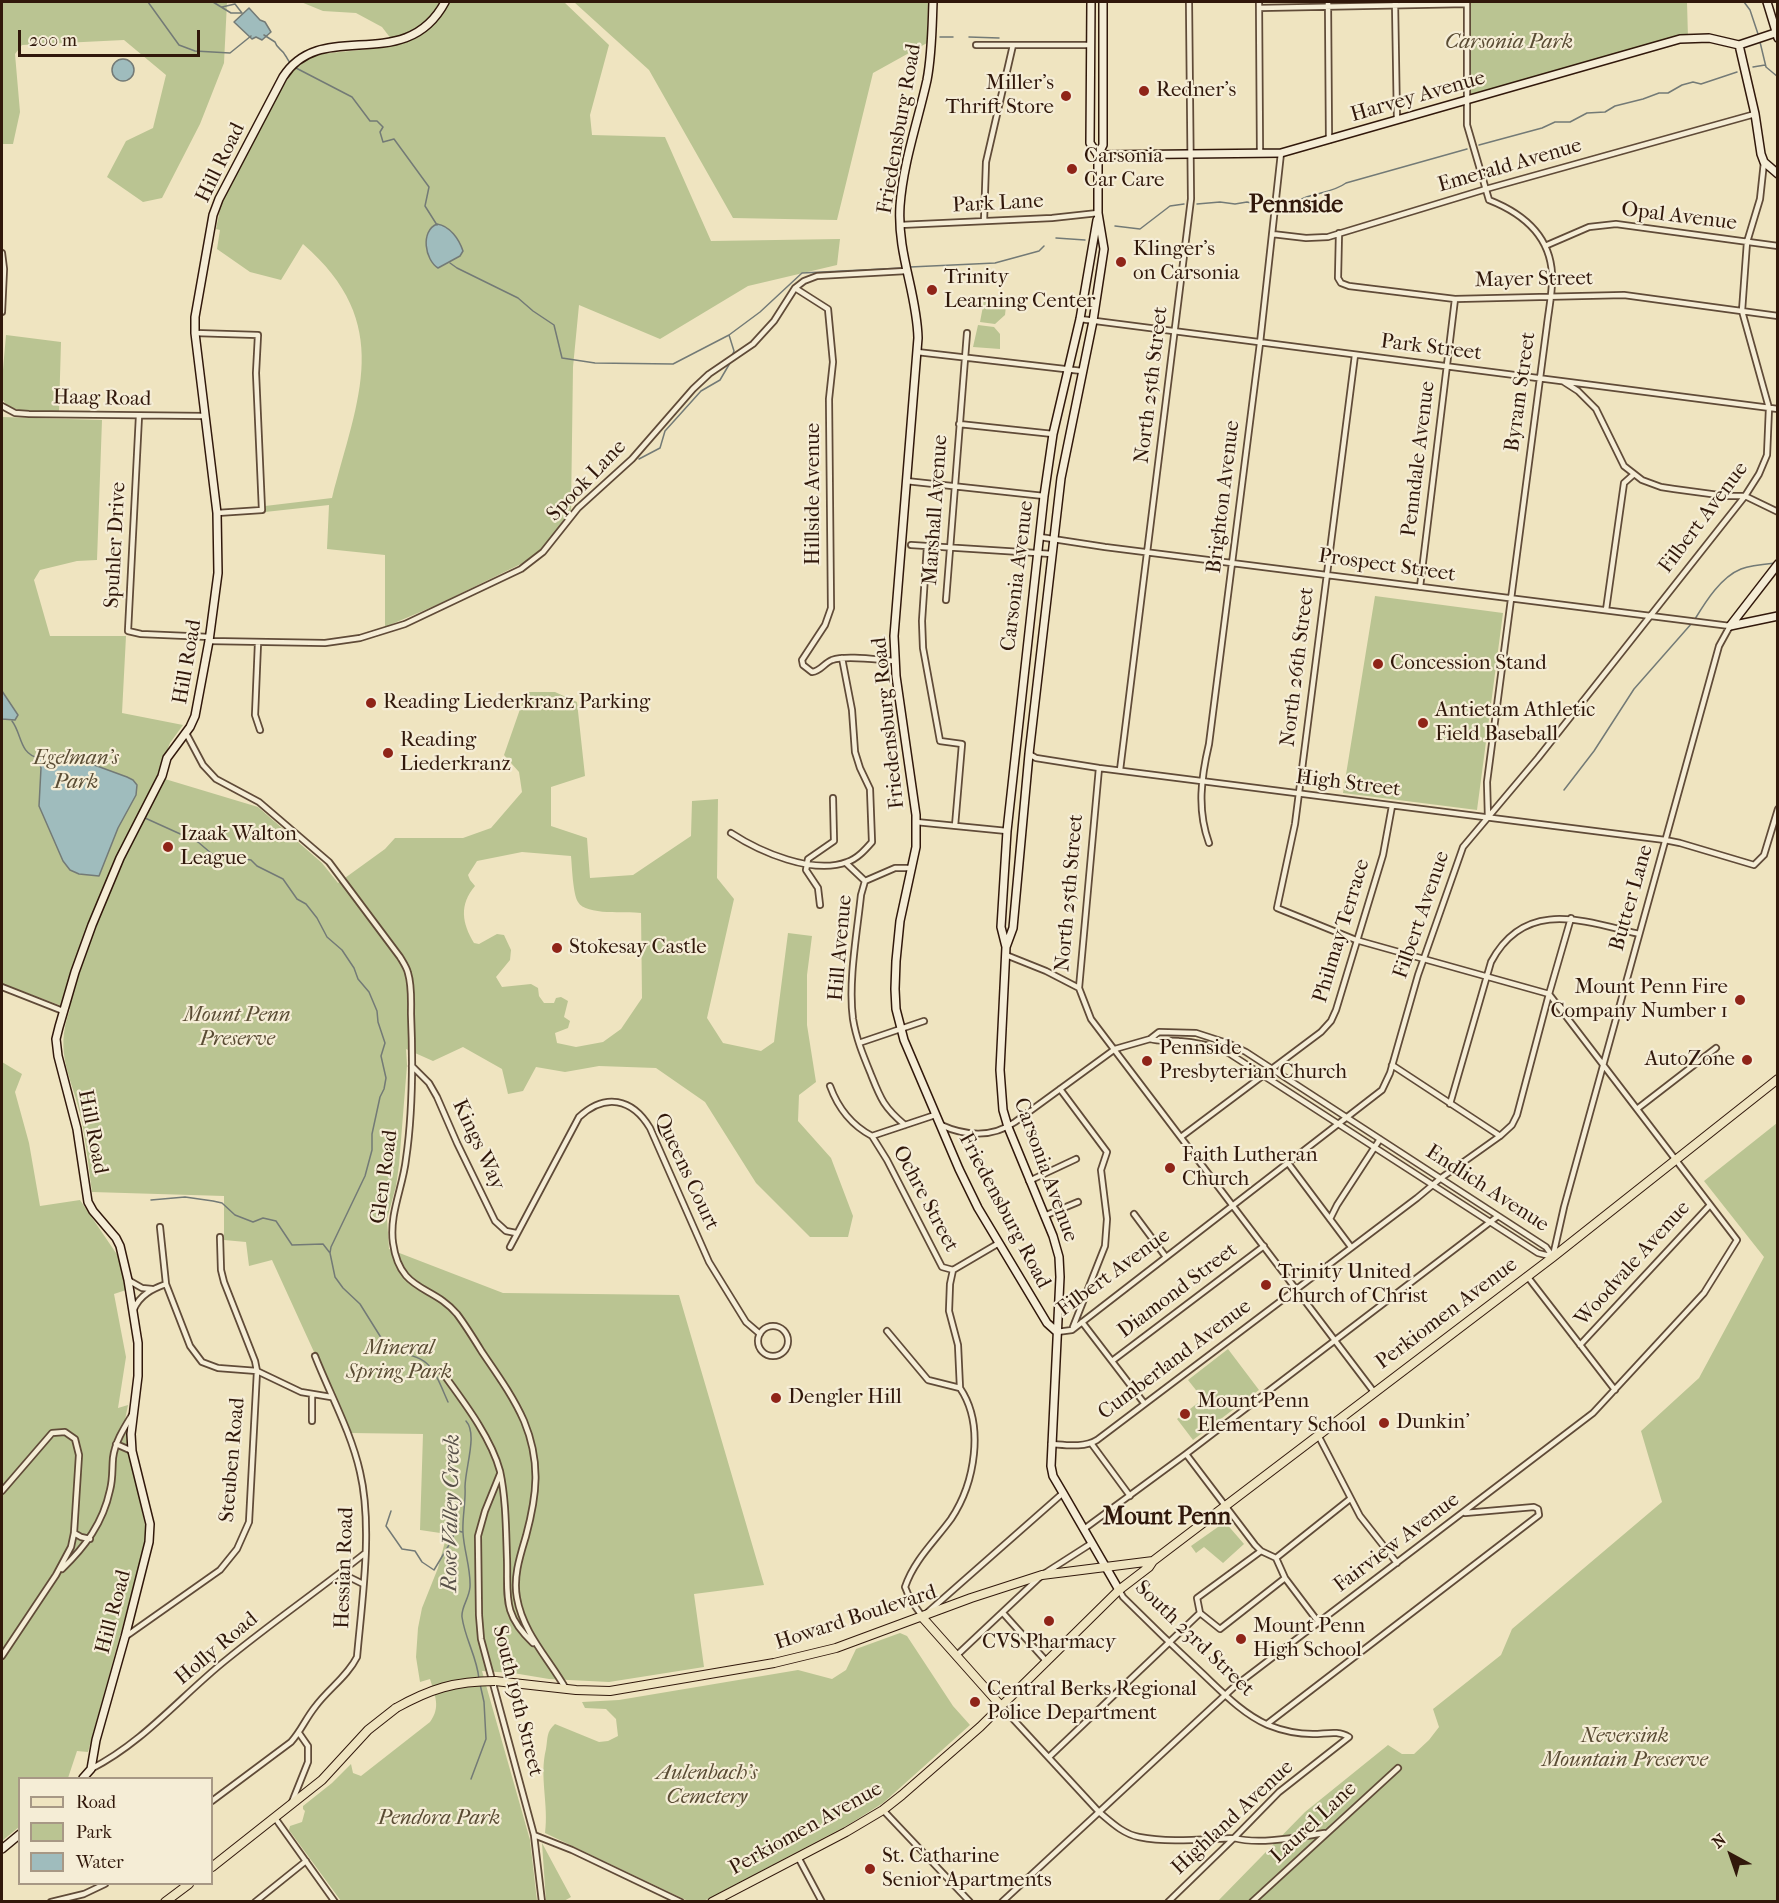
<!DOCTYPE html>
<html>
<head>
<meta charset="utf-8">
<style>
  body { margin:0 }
  #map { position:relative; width:1779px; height:1903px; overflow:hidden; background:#efe4c0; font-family:"IM FELL French Canon",serif }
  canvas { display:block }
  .frame { position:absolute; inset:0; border:3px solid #31180b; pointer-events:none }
  .legend { position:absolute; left:18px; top:1777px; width:195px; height:108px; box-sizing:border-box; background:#f5edd6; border:2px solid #a79885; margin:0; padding:8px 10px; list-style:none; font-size:18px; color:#31180b }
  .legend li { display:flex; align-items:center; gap:12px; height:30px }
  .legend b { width:30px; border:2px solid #a79885 }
  .north { position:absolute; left:1701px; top:1825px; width:60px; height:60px; -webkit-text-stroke:4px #f5edd6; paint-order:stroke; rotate:320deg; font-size:16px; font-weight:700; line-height:24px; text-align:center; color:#31180b }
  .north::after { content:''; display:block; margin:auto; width:21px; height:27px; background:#31180b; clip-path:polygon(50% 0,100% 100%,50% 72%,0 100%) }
  .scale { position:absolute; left:18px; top:30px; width:182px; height:27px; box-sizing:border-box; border:3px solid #31180b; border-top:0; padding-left:8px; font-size:18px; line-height:21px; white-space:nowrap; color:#31180b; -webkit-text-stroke:4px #f5edd6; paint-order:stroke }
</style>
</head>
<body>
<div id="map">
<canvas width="1779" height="1903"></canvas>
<div class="frame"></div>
<ul class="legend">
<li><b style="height:8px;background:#efe4c0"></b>Road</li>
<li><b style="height:16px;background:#bac492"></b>Park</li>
<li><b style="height:16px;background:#9fbcbd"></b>Water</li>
</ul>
<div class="north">N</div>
<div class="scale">200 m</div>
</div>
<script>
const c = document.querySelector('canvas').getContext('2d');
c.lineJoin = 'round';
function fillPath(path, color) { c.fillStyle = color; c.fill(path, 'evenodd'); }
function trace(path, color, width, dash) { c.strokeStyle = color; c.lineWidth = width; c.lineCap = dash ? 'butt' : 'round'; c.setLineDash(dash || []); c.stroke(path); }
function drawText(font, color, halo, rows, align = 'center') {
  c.font = font + ' "IM FELL French Canon",serif'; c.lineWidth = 4.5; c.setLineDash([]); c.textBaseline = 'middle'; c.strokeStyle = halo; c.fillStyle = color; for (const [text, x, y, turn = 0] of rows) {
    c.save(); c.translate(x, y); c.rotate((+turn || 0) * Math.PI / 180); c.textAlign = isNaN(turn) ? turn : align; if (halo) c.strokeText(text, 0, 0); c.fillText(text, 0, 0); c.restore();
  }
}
const green = new Path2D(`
  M2 2H227L224 63 200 124 162 198 143 202 107 177 126 141 153 128 166 75 124 40 22 45 15 54 20 112 13 144H2Z
  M301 2H564L609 45 590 115 592 135 665 137 711 241 840 239 837 265 748 286 660 339 579 305 573 367 571 511 549 542 529 560 439 604 385 627V555L327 549 329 505 265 512V506L332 498C358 397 395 324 303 244L281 280 250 272 217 249 220 230 216 229 221 204 277 95 293 71 310 57 320 54 370 49 395 44 382 27 356 13 323 11Z
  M574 2H928L927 43 873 73 837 220 733 218 649 70Z
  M1467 2H1687L1688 38 1466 101Z
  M1001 300 1006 306 1005 315 995 324 980 322 984 301Z
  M978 325 994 327 1000 334V349L973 347Z
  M6 335 61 342 59 411H22L7 406 3 400 2 381Z
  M2 417 102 420 97 560 77 561 40 570 34 580 50 636H126L122 713 183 725 170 743 158 774 165 779 258 807 322 863 338 883 385 849 395 838H463L491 828 522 792 519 772 504 755 526 692H555L577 702 585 776 551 787V826L587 838 590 878 633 875 691 836 692 801 718 799 717 878 734 899 707 1018 723 1043 761 1051 774 1042 788 933 812 936 807 975V1025L816 1082 799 1095 798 1121 831 1158 853 1216 848 1237H810L756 1183 705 1102 656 1068 599 1066 565 1072 536 1067 523 1091 508 1094 502 1069 463 1047 433 1061 406 1049 407 1065 399 1165 396 1186 387 1219 389 1249 503 1293 679 1295 764 1585 694 1594 704 1667 609 1682 549 1679 513 1673 482 1671 530 1840 537 1901H341L289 1830 290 1826 302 1822 305 1811 303 1809V1806L332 1783 351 1764 353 1773 361 1776 430 1722C441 1707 435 1696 430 1679L420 1682 416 1657 418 1628 422 1608 438 1568 447 1534 420 1530 423 1434 351 1433 272 1260 249 1266 246 1242 224 1240V1196L92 1192C89 1169 86 1145 82 1122 73 1078 53 1056 70 1009L3 984 2 986ZM522 852 571 856C572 867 573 894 578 902 586 916 627 911 641 913L642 998 621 1029 603 1042 576 1047 557 1043 555 1033 568 1028 570 1021 564 1017 568 1001 561 997 556 998 554 1003H544L539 996 538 988 531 984 502 987 496 977 510 960 511 950 504 935 497 934 479 944 474 943C462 923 459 905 475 886L470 880 468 875 477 861Z
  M1375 596 1503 613 1477 810 1343 793Z
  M2 1062 22 1074 15 1092 29 1143 40 1206 80 1200 118 1256 126 1290 114 1294 126 1357 118 1408 128 1405 125 1420 127 1443 147 1534 146 1541 88 1752 77 1751 68 1778H20L19 1827 2 1841Z
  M1777 1123V1901L1217 1902 1305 1812 1388 1745 1402 1754H1414L1429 1740 1439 1727 1433 1709 1501 1655 1512 1629 1662 1502 1641 1431 1699 1378 1764 1257 1704 1181Z
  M1228 1349 1259 1390 1193 1440 1177 1419 1203 1399 1188 1380Z
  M1225 1522 1244 1544 1223 1563 1204 1547 1196 1553 1191 1546Z
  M900 1633 907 1636 953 1706 970 1725 883 1803 848 1825 702 1902 688 1901 545 1833C549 1805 539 1777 546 1749 548 1738 546 1732 555 1724L599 1742 608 1741 618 1736 616 1719 606 1709 585 1708 582 1702 619 1700 798 1670 832 1679 846 1670 856 1649Z
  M542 1843 571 1897 564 1901H546Z`);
const water = new Path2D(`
  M249 8 260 20 265 22 271 32 262 40 256 37 252 39 234 22Z
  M112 70a11 11 0 1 1 22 0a11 11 0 1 1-22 0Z
  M437 224C450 226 459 239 463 251L460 256 438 268C425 260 420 231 437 224Z
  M2 691 18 715 15 720 2 719Z
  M41 753 78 759 127 777 133 780 137 785 136 795 118 828 99 876 79 874 70 870 63 861 39 806 41 768 37 757Z`);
const stream = new Path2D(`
  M148 2 179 45 195 51 230 53 251 36
  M213 2 231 13H242
  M1744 2 1750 10 1758 34
  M222 7 235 4 242 13
  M264 35 275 42C277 49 282 49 285 55 288 59 288 61 292 65
  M940 37H953
  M969 37 999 38
  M1760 42 1766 67 1778 77
  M1753 67 1765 65
  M296 68 352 97 370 121H377L383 127 380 132 383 142 394 139 429 187 425 206 437 225
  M1479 145 1542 128 1555 122H1570L1587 113 1605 112 1615 106 1643 99 1659 93H1668L1682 85 1693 82 1701 84 1737 72
  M1283 203 1291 205C1307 192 1330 195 1346 183L1467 149
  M1197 204 1220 202 1235 204 1247 202 1255 204 1261 202 1269 203
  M1115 226 1140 229 1170 206 1184 204
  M1056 238 1085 240
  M450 263 457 268 518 298 533 311 554 325 562 358 595 363 673 364 729 335
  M910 267 995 263 1039 251 1044 246
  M732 356 734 351 729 335 760 312 802 273 902 268
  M639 459 660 448 665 431 701 391 720 380 730 363
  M1695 619C1706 601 1721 577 1741 569 1751 565 1764 564 1775 563
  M12 721C22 734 19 754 39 758
  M1564 790 1594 751 1634 689 1692 623
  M145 818 198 842 212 854 251 860 257 866 283 879 297 899 306 904 317 918 327 937 342 950 354 968 358 979 369 992 377 1011 378 1022 385 1043 381 1056 386 1078 384 1089 380 1097 372 1134V1150L365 1176 331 1247 330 1253 335 1277 343 1288 360 1304 390 1352C431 1355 433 1368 448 1402
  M151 1200 185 1197 213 1201 222 1203 235 1215 253 1222 263 1218 276 1221 292 1245 323 1244 330 1253
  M466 1421C478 1434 465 1468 465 1487 466 1502 462 1518 463 1533 464 1551 471 1569 470 1587 469 1599 461 1607 462 1617 465 1639 477 1657 479 1679
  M391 1511 386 1526 402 1549 415 1551 422 1562 434 1570 452 1540 455 1530 462 1532
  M471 1779 486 1739 484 1702 480 1684`);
const street = new Path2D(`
  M1259 2 1260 153
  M1328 2 1329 140
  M1395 2 1397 120
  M1467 2V125L1489 200C1522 213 1550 235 1552 274 1553 290 1549 308 1547 325L1487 782 1488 818
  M1259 8 1467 4
  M976 45H1091
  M984 221 986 162 1013 45
  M900 225 1052 218 1098 213
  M1339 233 1338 278 1341 283 1349 286 1455 299 1624 295 1778 316
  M1272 234 1306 238 1328 237 1486 189 1755 114
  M1545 246 1589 227 1616 224 1778 246
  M2 253 4 269 2 312
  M795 288 828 309 833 362 829 399 831 608 825 625 802 660 803 665 812 672C821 671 824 663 832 660 847 655 878 660 894 661
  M1080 319 1778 409
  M195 333 258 335 256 373 262 510 217 513
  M917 352 1082 371
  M1564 382 1578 391 1596 409 1624 466 1642 480 1661 487 1674 489 1726 496H1745L1778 512
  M2 406 15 413 29 414 205 416
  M139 416 128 631 141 634 210 637
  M959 424 1053 434
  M906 481 1044 496
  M1040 537 1105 547 1730 626 1719 646 1564 1207 1553 1256
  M911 545 1052 554
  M927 546 922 621 923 648 940 741 962 744 955 826
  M1420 587 1455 299
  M946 600 967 333
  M1606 610 1624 483 1633 475
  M209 641 325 643 360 638 405 624 521 569 543 552 578 508 632 459 693 389 709 374 753 344 774 321 795 288 804 281 817 276 906 271
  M258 643 255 715 260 730
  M186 733 203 765 216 779 259 802 329 862 400 957C403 962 407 968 408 973 412 986 411 1001 411 1014 413 1062 413 1111 406 1159 403 1187 389 1214 393 1243 400 1293 432 1284 457 1314 466 1326 474 1339 482 1352 497 1374 513 1396 524 1421 541 1462 537 1495 526 1536 520 1556 513 1577 517 1598 523 1633 549 1659 566 1689
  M1029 754 1036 758 1099 768 1665 840 1680 843 1754 865 1764 855 1778 809
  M1099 768 1079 988 1091 1019 1374 1392
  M1120 770 1191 199 1189 2
  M916 822 1007 831
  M731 833C760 852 813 875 847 862 857 859 865 850 872 842L870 789 860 768 855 752 852 710 842 658
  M1209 843C1197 810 1201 778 1209 744L1260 343 1281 153
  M846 863 865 881
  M865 881 861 895C857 933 848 982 853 1019 856 1038 863 1055 870 1072 880 1097 883 1107 905 1125
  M865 881 895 868H912
  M820 905 818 888 806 870 808 859 834 841 833 798
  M1006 955 1046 971 1079 988
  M2 987 63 1011
  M1150 1039C1160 1042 1169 1040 1179 1041 1196 1042 1212 1046 1227 1052L1538 1253 1553 1257
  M859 1043 924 1021
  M1392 1065 1500 1136
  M412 1066 429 1083 437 1097 457 1143 495 1221 506 1231 516 1233
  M830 1086C838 1108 851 1125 872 1136L935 1115
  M1060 1089 1107 1152 1101 1170 1107 1219 1105 1246 1073 1327
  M1450 1104 1491 962C1525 898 1584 921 1639 934
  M1637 1109 1716 1048
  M941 1125C965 1136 992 1138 1015 1122L1115 1049 1150 1039 1159 1032 1196 1033 1230 1044 1246 1052 1546 1247 1553 1257
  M872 1136 887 1160 942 1267 953 1270
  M1181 1137 1321 1032 1331 1021 1336 1010 1383 855 1392 806
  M1288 1163 1351 1247
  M1029 1181 1076 1159
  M1134 1214 1166 1257
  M1044 1216 1078 1202
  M1330 1219 1337 1205 1380 1139
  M160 1227 166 1284 190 1346 202 1362 218 1368 257 1371 301 1392 331 1397
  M510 1247 579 1117C605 1093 632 1098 650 1128L709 1262 746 1322 760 1334
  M953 1270 950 1284 949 1311 958 1345 960 1388
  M953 1270 999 1243
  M1527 1276 1615 1390
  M128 1280 142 1288 152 1289
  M134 1309C140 1295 152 1289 166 1284
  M1082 1322 1144 1403
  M758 1341a15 15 0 1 1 30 0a15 15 0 1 1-30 0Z
  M887 1331 928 1380 960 1388C985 1425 975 1483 951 1519 935 1541 914 1560 905 1587L910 1599 922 1616
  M1057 1332 1072 1330 1382 1090 1390 1073 1418 975 1463 847 1538 758 1745 496 1759 474 1767 455 1769 408 1742 311 1747 242 1760 199 1764 162
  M1580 1345 1710 1205
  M1112 1361 1264 1246
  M442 1372C463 1401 491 1437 500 1471 506 1499 506 1530 507 1559 508 1597 502 1614 533 1643
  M312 1421V1395
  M1318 1435 1360 1516 1397 1563
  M1091 1443 1130 1496
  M116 1444 132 1451
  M1051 1444C1066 1445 1084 1448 1097 1440L1417 1198 1441 1178 1500 1136 1512 1125 1517 1115 1549 994 1571 918
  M1186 1454 1255 1545 1261 1551 1276 1558 1285 1578 1319 1623
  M500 1474 485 1511 478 1536 479 1615 481 1639 534 1835 542 1902
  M2 1491 52 1433 65 1432 75 1439 79 1455 74 1533 71 1547 56 1575 2 1656
  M1084 1529 1186 1454 1498 1216
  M74 1533 81 1537 90 1539
  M1276 1558 1350 1499
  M62 1569C85 1547 103 1523 110 1490 113 1479 112 1469 113 1458 115 1442 124 1428 132 1415
  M341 1573 363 1584
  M1119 1590 1123 1597C1149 1623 1176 1649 1203 1674 1223 1693 1243 1714 1268 1725 1283 1731 1297 1734 1313 1734 1326 1734 1338 1730 1349 1737L1279 1792 1234 1838 1168 1902
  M928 1612 1063 1493
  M1003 1613 1047 1662
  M1200 1613 1197 1598 1261 1551
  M125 1637 220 1570 237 1549 249 1522 257 1371 255 1361 224 1282 221 1270 220 1237
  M956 1656 1042 1575 1092 1543
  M1002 1707 1099 1812C1111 1822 1123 1834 1139 1837 1169 1843 1203 1839 1234 1838 1260 1845 1298 1837 1325 1833
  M1267 1724 1539 1515 1538 1509 1534 1507 1465 1513
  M1049 1757 1200 1613 1220 1629 1285 1578
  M91 1769C144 1742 181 1696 226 1660 271 1623 319 1590 364 1554
  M212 1801 291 1742C301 1731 306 1718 315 1707 328 1689 347 1677 357 1657 362 1600 373 1527 360 1472 351 1432 330 1394 315 1356
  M292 1802 308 1762V1746L299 1733
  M883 1810 970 1902
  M275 1818 335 1902
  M534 1835 572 1850 681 1902
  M798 1857 822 1902
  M51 1902 84 1894 105 1884
  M255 1902 306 1861
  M1002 1902 1235 1686 1593 1413 1704 1293 1737 1240 1549 994 1356 940 1277 908 1295 824 1355 355
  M1252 1902 1398 1768`);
const secondary = new Path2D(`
  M933 2C932 28 932 54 927 80 918 121 903 163 900 206 897 254 917 293 918 338L894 636 896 676 916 815V847L900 921 896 961 895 989 896 1009 904 1040 959 1169 978 1208 1047 1323 1057 1332
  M1091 2 1090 143 1098 155
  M1103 2V145L1098 155V213L1104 249 1093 321 1061 478 1029 754 1013 928 1006 947 1000 1070 1003 1110 1008 1127 1053 1236 1059 1257 1060 1277 1051 1466 1053 1476 1063 1493 1119 1590
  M1767 2 1778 38
  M1739 45 1755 114 1761 154 1764 162 1778 174
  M1098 155 1281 153 1680 39 1709 38 1739 45 1775 33
  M1730 626 1778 564
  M1730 626 1778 616
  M1006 947 1001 927 1007 831 1044 496 1053 434 1080 319 1097 220
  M83 1778 91 1769 96 1740 125 1637 149 1542 150 1524 132 1451 131 1434 138 1376V1343L128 1280 120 1246 116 1238 93 1211 88 1202 77 1129 58 1056 56 1039 59 1027 75 972 92 925 120 858 162 776 167 758 190 727 195 716 209 641 218 573 217 513 195 333V317L213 215 219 199 283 77C322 16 405 77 445 2
  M2 1849 20 1834`);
const primary = new Path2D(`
  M922 1617 1002 1707
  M495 1681 576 1690 610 1691 774 1663 836 1648 971 1598 1042 1575 1153 1561
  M212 1867 322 1780 368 1730 396 1708
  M165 1902 189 1884
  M712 1902 846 1832 883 1810 902 1795 980 1727 1119 1590 1149 1567 1153 1561 1553 1257 1778 1079`);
const primaryBridge = new Path2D(`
  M396 1708C430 1689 455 1681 495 1681`);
const markers = [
  [1144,91,6,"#8f2418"],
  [1066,96,6,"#8f2418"],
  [1072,169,6,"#8f2418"],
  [1121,262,6,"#8f2418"],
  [932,290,6,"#8f2418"],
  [1378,664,6,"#8f2418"],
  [371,703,6,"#8f2418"],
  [1423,723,6,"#8f2418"],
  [388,753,6,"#8f2418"],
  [168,847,6,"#8f2418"],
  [557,948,6,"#8f2418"],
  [1740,1000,6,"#8f2418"],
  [1747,1060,6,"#8f2418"],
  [1147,1061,6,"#8f2418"],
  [1170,1168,6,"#8f2418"],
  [1266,1285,6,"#8f2418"],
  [776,1398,6,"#8f2418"],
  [1185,1414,6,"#8f2418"],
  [1384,1423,6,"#8f2418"],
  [1049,1621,6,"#8f2418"],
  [1241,1639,6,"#8f2418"],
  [975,1702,6,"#8f2418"],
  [870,1869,6,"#8f2418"]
];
const parkNames = [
  ["Carsonia Park",1509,43],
  ["Egelman's",76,759],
  ["Park",76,783],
  ["Mount Penn",237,1016],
  ["Preserve",237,1040],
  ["Mineral",399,1349],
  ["Spring Park",399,1373],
  ["Neversink",1625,1737],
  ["Mountain Preserve",1625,1761],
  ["Aulenbach's",707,1774],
  ["Cemetery",707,1798],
  ["Pendora Park",439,1819]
];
const poiNames = [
  ["Miller's",1054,84,"right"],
  ["Thrift Store",1054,108,"right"],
  ["Redner's",1156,91],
  ["Carsonia",1084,157],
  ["Car Care",1084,181],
  ["Klinger's",1133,250],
  ["on Carsonia",1133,274],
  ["Trinity",944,278],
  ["Learning Center",944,302],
  ["Concession Stand",1390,664],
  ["Reading Liederkranz Parking",383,703],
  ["Antietam Athletic",1435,711],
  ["Field Baseball",1435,735],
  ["Reading",400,741],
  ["Liederkranz",400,765],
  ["Izaak Walton",180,835],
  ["League",180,859],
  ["Stokesay Castle",569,948],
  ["Mount Penn Fire",1728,988,"right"],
  ["Company Number 1",1728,1012,"right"],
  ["Pennside",1159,1049],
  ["Presbyterian Church",1159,1073],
  ["AutoZone",1735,1060,"right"],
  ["Faith Lutheran",1182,1156],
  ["Church",1182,1180],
  ["Trinity United",1278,1273],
  ["Church of Christ",1278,1297],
  ["Dengler Hill",788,1398],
  ["Mount Penn",1197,1402],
  ["Elementary School",1197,1426],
  ["Dunkin'",1396,1423],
  ["Mount Penn",1253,1627],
  ["High School",1253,1651],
  ["CVS Pharmacy",1049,1643,"center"],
  ["Central Berks Regional",987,1690],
  ["Police Department",987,1714],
  ["St. Catharine",882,1857],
  ["Senior Apartments",882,1881]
];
const streetNames = [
  ["Harvey Avenue",1418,97,-16],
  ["Friedensburg Road",900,129,-80],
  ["Hill Road",221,163,-64],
  ["Emerald Avenue",1510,166,-16],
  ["Park Lane",998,204,-3],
  ["Opal Avenue",1679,217,7],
  ["Mayer Street",1534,280,-1],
  ["Park Street",1431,348,7],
  ["North 25th Street",1152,385,-83],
  ["Byram Street",1521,392,-82],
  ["Haag Road",102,399,1],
  ["Penndale Avenue",1419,459,-83],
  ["Spook Lane",587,481,-46],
  ["Hillside Avenue",814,494,-90],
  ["Brighton Avenue",1224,497,-83],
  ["Marshall Avenue",936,510,-86],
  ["Filbert Avenue",1704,518,-53],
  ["Spuhler Drive",116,545,-87],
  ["Prospect Street",1387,566,8],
  ["Carsonia Avenue",1018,576,-83],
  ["Hill Road",188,662,-80],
  ["North 26th Street",1298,667,-83],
  ["Friedensburg Road",889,723,-96],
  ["High Street",1348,784,7],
  ["North 25th Street",1070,893,-85],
  ["Butter Lane",1632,898,-74],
  ["Filbert Avenue",1422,915,-71],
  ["Philmay Terrace",1342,931,-73],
  ["Hill Avenue",841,948,-85],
  ["Hill Road",92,1132,79],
  ["Kings Way",478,1145,65],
  ["Carsonia Avenue",1045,1170,70],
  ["Queens Court",686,1172,65],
  ["Glen Road",385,1177,-82],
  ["Endlich Avenue",1487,1189,33],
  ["Ochre Street",925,1199,62],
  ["Friedensburg Road",1004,1211,62],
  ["Woodvale Avenue",1633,1264,-48],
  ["Filbert Avenue",1114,1273,-36],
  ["Diamond Street",1178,1291,-37],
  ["Perkiomen Avenue",1447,1314,-37],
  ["Cumberland Avenue",1175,1360,-37],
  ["Steuben Road",233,1460,-85],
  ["Fairview Avenue",1397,1543,-37],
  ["Hessian Road",345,1568,-88],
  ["Hill Road",114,1612,-75],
  ["Howard Boulevard",856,1618,-18],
  ["South 23rd Street",1194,1639,44],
  ["Holly Road",217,1649,-40],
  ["South 19th Street",517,1701,76],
  ["Highland Avenue",1233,1818,-43],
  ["Laurel Lane",1314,1823,-43],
  ["Perkiomen Avenue",806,1829,-29]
];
const waterNames = [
  ["Rose Valley Creek",452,1513,-89]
];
const quarterNames = [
  ["Pennside",1296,206],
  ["Mount Penn",1167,1518]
];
fillPath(green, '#bac492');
fillPath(water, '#9fbcbd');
trace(water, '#737a76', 1.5);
trace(stream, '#737a76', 1.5);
trace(street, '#604b38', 8);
trace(secondary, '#31180b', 10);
trace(primary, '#31180b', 10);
trace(street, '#f5edd6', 4.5);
trace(secondary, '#f5edd6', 7);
trace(primary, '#efe4c0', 8);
trace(primaryBridge, '#31180b', 10, []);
trace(primaryBridge, '#efe4c0', 8);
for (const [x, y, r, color] of markers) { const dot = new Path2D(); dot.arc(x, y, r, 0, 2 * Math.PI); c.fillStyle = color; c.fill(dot); trace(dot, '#f5edd6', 2); }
drawText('italic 21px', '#5a4c34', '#f5edd6', parkNames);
drawText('21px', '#31180b', '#f5edd6', poiNames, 'left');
drawText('21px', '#31180b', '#f5edd6', streetNames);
drawText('italic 22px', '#585149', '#f5edd6', waterNames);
drawText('bold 24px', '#31180b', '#f5edd6', quarterNames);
</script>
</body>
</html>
